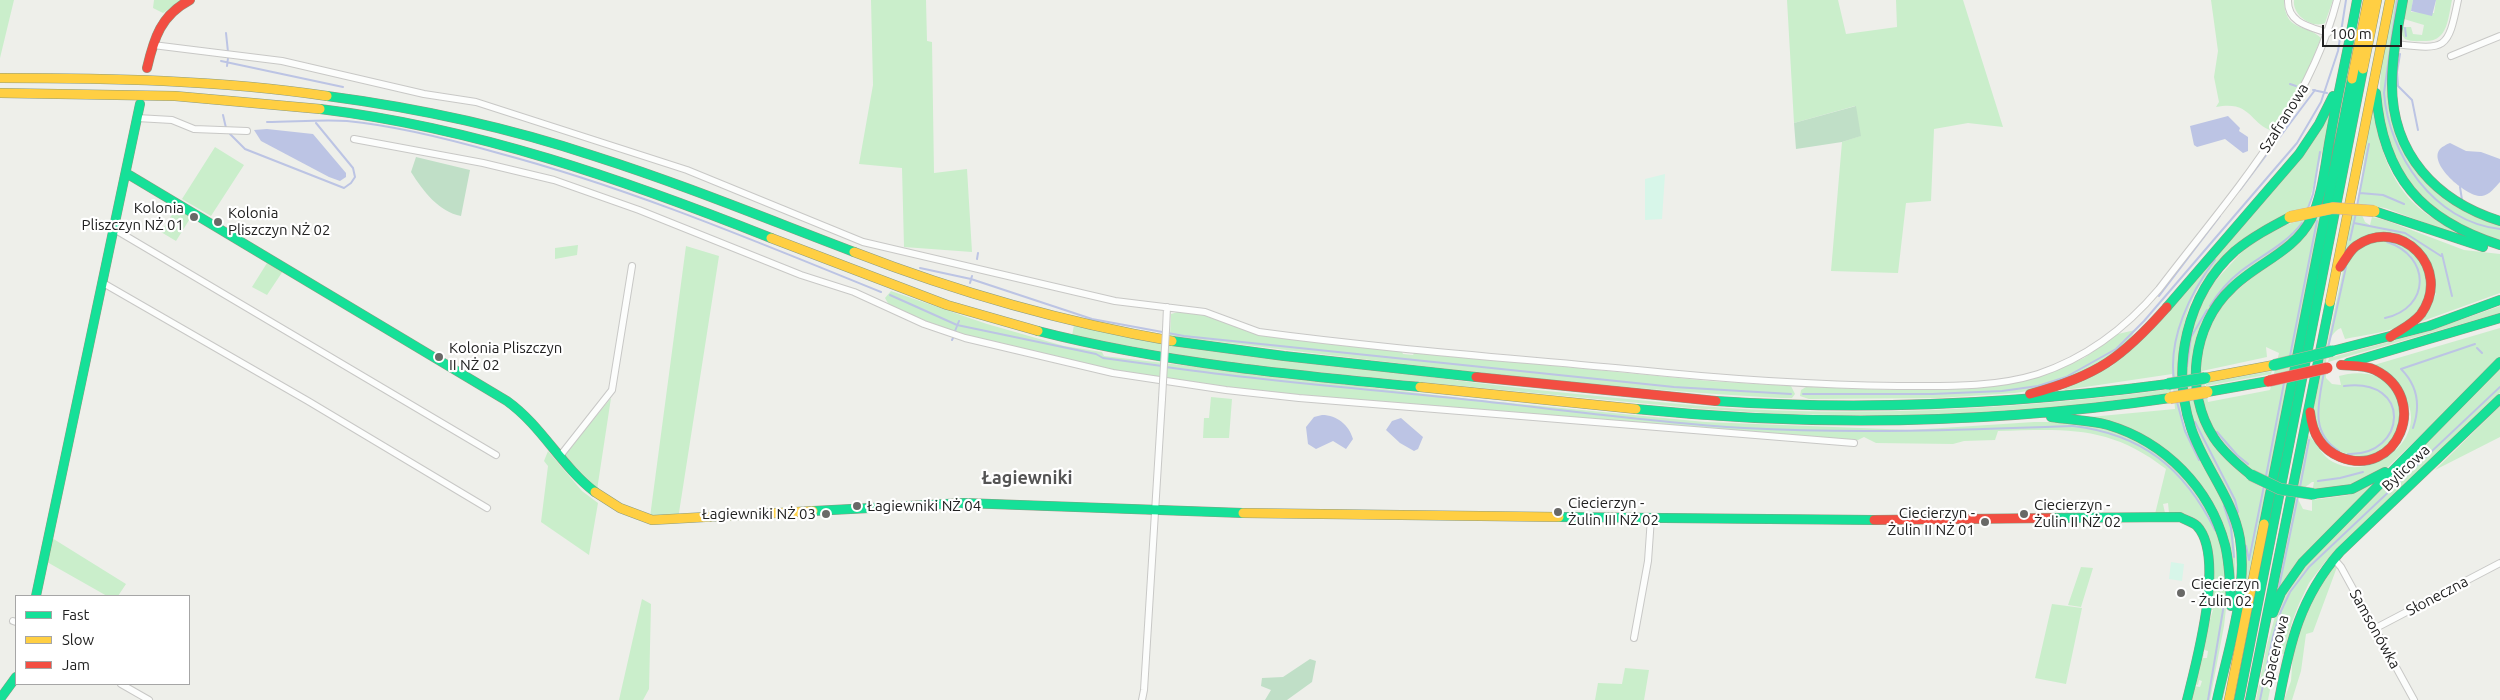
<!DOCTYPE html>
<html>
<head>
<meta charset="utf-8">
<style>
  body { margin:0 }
  #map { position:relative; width:2500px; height:700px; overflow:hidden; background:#eeefea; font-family:Ubuntu,sans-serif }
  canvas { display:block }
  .legend { position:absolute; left:15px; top:595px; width:175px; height:90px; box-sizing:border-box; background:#fff; border:1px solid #a6a6a6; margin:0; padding:6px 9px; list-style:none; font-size:15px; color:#212121 }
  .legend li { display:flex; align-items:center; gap:10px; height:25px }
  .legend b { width:25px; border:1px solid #a6a6a6 }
  .scale { position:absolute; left:2322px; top:25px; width:80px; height:22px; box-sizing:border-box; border:2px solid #212121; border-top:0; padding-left:6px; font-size:15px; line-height:18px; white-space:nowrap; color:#212121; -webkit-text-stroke:4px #fff; paint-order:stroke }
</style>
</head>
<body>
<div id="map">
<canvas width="2500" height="700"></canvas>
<ul class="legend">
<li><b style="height:6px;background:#16e098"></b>Fast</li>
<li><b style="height:6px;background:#ffcf43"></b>Slow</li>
<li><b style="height:6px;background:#f24e42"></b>Jam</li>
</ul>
<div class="scale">100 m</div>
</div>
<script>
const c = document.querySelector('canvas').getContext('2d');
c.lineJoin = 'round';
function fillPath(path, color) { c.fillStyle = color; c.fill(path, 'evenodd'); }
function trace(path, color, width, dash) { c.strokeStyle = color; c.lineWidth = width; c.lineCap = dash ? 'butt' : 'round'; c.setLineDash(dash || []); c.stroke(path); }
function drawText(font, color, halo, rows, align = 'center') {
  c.font = font + ' Ubuntu,sans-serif'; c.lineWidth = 4.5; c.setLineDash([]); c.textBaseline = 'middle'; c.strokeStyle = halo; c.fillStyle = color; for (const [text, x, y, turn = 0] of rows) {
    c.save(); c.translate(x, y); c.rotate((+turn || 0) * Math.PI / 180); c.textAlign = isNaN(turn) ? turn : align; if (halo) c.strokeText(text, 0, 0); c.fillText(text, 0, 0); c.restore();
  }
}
const grass = new Path2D(`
  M0 0H14L0 58Z
  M154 0H182L163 13 153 8Z
  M871 0H926L927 41 932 42 934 173 967 169 972 252 904 247 902 168 859 164 873 85Z
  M1787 0H1838L1846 34 1897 27 1896 0H1963L2003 127 1968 123 1934 129 1931 201 1906 203 1898 273 1831 271 1842 142 1860 136 1855 106 1794 123Z
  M2211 0H2284C2285 33 2306 23 2321 38L2301 88 2273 131C2249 124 2252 100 2216 107L2219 102 2214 77 2218 51Z
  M2294 0H2333L2325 23C2312 29 2292 15 2294 0Z
  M2370 0H2374L2236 700H2232L2323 251Z
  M2394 0H2400L2388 90 2421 177 2500 224V240C2430 222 2380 167 2380 94 2379 63 2389 31 2394 0Z
  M2407 0H2413L2411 12 2434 13 2436 0H2452C2448 18 2448 42 2425 41 2418 41 2411 42 2405 39L2402 35 2403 27H2411L2413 34 2422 35 2424 25 2404 19Z
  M2357 31 2268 481 2243 466 2208 423 2198 372 2204 338 2226 299 2308 232ZM2266 347 2279 353 2270 390 2208 402 2202 371 2267 357Z
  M2334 105 2308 207 2297 210C2249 239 2203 258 2186 317 2182 330 2183 345 2181 359 2179 385 2177 408 2187 433 2197 456 2215 476 2224 499 2237 530 2236 560 2235 593L2229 547 2181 463 2090 417 2175 409 2172 374 2065 390 2064 389 2112 366Z
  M2372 105C2379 144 2388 181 2419 208 2432 219 2448 227 2461 236L2385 208 2358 204Z
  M215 147 244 165 211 216 182 199Z
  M176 208 191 217 176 241 161 232Z
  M2350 214 2362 215 2365 222 2370 225 2372 217 2385 220 2464 250 2500 254V293L2420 322 2436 294 2412 240 2392 232 2344 251Z
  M2308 218 2298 234 2243 274 2203 321 2197 411 2249 480 2266 490 2223 700H2220L2244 544 2195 431 2185 390 2188 338 2207 290 2249 244 2279 227Z
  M2390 240C2397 243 2407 245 2412 250 2434 272 2432 306 2405 323 2389 333 2363 335 2345 339L2341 328C2325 334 2326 362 2326 378L2332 384 2341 385 2339 376C2361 369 2393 374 2400 401 2402 410 2399 424 2399 433 2369 463 2364 461 2326 446L2314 421V405L2344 266C2355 246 2369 242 2390 240Z
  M578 245 577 255 555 259V248Z
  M686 246 719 256 678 519 650 517Z
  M267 263 283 271 267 295 252 287Z
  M891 291 987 324 1064 346 1102 352 1104 356 1469 399 1705 422 1911 430 2034 422H2071L2121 432 2167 458 2198 494 2222 543 2228 591 2224 626 2210 700H2191L2194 686 2200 687 2202 681 2199 680 2198 685 2194 684 2201 652 2204 653 2203 658H2207L2208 651 2201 649 2213 610H2211C2210 588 2215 536 2199 521 2190 514 2180 513 2169 513L2168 503 2163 504 2165 513 2155 514 2166 469C2110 425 2066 429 1998 431L1995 440 1964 441 1953 444 1876 443 1864 437 1858 440 1429 406 1293 394 1193 383 1116 371 952 332 889 305 885 298Z
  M2500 306V313L2328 362 2329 358 2429 331Z
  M1181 311 1199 313 1249 332 1401 350 1403 354 1413 355 1415 352 1709 381 1791 386 1795 394 1792 398H1781C1577 387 1373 360 1170 336L1171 314Z
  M1074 325C1252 352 1428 380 1607 397 1670 403 1732 410 1795 411 1921 414 2046 406 2171 389V393L2069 406 1969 413 1895 416 1779 414 1691 408 1232 364 1072 336Z
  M2500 328V358L2388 467 2368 481 2312 492 2314 482H2312L2304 488 2295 489 2307 434C2317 442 2321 456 2333 462 2369 481 2422 444 2409 406 2405 395 2382 375 2374 365Z
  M2135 330 2127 346 2102 364 2041 389 2015 393 1939 398 1809 399 1800 396 1801 390 1806 387 1894 390 1970 388 2058 369 2084 358 2118 334Z
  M2500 368V393L2325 562 2309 583 2299 604 2292 622 2284 654 2277 653 2268 700H2256L2267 645 2278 606 2307 563Z
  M2272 371 2271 374 2206 386V383Z
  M1211 397 1232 399 1229 438H1203L1204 418H1209Z
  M611 398 597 490 585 481 564 455Z
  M2500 406V437L2435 470Z
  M548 451 582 491 598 503 589 555 541 522 548 466 544 461Z
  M2375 483 2274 599 2295 499H2298L2303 509 2312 511V500L2349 495Z
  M52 538 126 584 118 596H107L47 562Z
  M2331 566 2337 567 2313 632 2306 634 2301 671 2292 700H2284L2291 681 2293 652 2290 651 2307 602Z
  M2081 567 2093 568 2081 607 2068 605Z
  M642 599 651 604 649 689 643 700H619Z
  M2052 604 2082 608 2066 684 2035 678Z
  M1625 668 1649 670 1644 700H1595L1598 683 1622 684Z`);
const forest = new Path2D(`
  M1856 106 1861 136 1842 142 1796 149 1794 123Z
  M416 157 470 170 461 216C439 212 423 191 411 172Z
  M1310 659 1316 661 1312 682 1287 700H1265L1271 690 1261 686 1262 678 1283 677Z`);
const park = new Path2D(`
  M1665 174 1662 219 1645 220V179Z
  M2171 562 2184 564 2182 581 2169 579Z`);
const water = new Path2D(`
  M2413 0H2436L2432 16 2411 11Z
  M2228 116 2240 128 2239 131 2248 137V151L2243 153 2225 139 2197 147 2194 145 2190 126Z
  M267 129 313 134 346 173V177L340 181 329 177 261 141 254 130Z
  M2450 143 2466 151 2481 152 2500 159V182C2495 187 2490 195 2482 196 2468 198 2427 164 2440 149 2442 147 2447 144 2450 143Z
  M1322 415C1337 415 1349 425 1353 439L1346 449 1333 441 1316 449 1308 444 1306 427 1314 417Z
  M1401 418 1423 437 1418 449 1414 451 1400 443 1386 430 1392 421Z`);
const stream = new Path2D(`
  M2397 0 2384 93C2389 155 2434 222 2500 229
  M2405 28 2406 36
  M226 33 228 52
  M2400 54 2397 72 2398 86 2412 100 2418 130
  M221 61 343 87
  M227 66 228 58
  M2290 84 2296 86
  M2313 90 2327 93
  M223 115 226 128
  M267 122C292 122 323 119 347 121 398 126 449 139 498 153 630 188 755 241 881 292
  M230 134 245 149 344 188 351 183 355 177 353 168 316 123
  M2460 187 2462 200
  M2240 190 2315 90
  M2360 193 2383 195 2404 204
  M2357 206 2369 144
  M2308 208 2313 194 2320 152
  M2354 223 2405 233 2441 256
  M2350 240 2356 213
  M2442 254 2452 296
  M977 259 978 253
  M920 268 971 279 1092 319 1184 336 1674 387 1791 394
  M970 283 972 276
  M890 295 957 325 1096 354 1103 358 1162 366
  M2159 296 2220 216
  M2210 306C2218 293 2228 281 2241 271 2262 255 2285 245 2302 223
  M2385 318C2431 308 2431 256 2387 242
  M955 331 959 321
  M952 340 953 338
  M2328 348 2346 267
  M2477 348 2482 353
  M2290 356 2317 221
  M2187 366 2191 337 2207 310
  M1166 367C1262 381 1357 388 1453 398 1550 408 1646 422 1744 428 1854 434 1963 430 2073 426 2142 434 2184 468 2215 530
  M2324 372C2319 401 2309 433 2339 451
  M2174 380C2168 338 2190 293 2215 260
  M2344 386C2413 377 2407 456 2348 454
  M1803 394H1932L2002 391 2038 386 2066 377 2116 349 2144 321 2297 143 2321 102 2338 51 2346 0
  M2177 402 2185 431 2199 460
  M2195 422 2235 500 2238 512
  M2413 428C2421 405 2418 386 2401 369L2475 344
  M2217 432 2237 455 2248 464
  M2266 476 2284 383
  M2318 481 2340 478 2363 472
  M2300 487 2309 440
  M2224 506 2231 528 2234 557
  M2246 546 2249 560 2264 486
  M2279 587 2298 496
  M2208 700 2225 598
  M2260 700 2273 636 2281 611 2290 592 2309 567 2500 387`);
const street = new Path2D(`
  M2288 0C2287 23 2310 27 2328 33
  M2396 44C2446 50 2448 50 2458 0
  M153 45 282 61 424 94 476 102 687 170 863 242 1115 301 1205 312 1259 332C1385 349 1511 358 1637 370 1724 379 1810 385 1898 386 1944 386 1993 388 2038 374 2086 358 2126 328 2159 289 2228 198 2308 113 2337 0
  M2451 56 2500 36
  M137 118 172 120 194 129 247 131
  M354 139 483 163 554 180 639 210 801 275 854 292 924 324 965 338 1113 373 1226 390 1299 398 1854 443
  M114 229 496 455
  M103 283 308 401 487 508
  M1166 330 1167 307
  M560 456 612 390 632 266
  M2334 559 2341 567 2414 700
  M13 621 16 622
  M2374 629 2500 563
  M1634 638 1648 561 1651 518
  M121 684 149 700
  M1142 700 1144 690 1162 399`);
const fast = new Path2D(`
  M2403 0C2398 28 2392 56 2392 84 2392 154 2436 201 2500 221
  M2376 93C2383 176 2421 220 2500 245
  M327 96C418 108 507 127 594 156 682 184 767 219 854 252
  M320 109C477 128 625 180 771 238
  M126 173 507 401C542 426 561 466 595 492
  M2374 211 2483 247
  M2167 307 2299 154 2319 124 2333 96
  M1038 331C1163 363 1292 375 1420 387
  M1172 341 1284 356 1476 377
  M2332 351 2429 326 2500 300
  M2348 363 2500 318
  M2207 392 2269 381
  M1716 401C1867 411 2017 404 2168 384
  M1636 409C1814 427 1993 424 2170 398
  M2051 417C2070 420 2089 420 2108 425 2165 442 2210 488 2225 545 2230 565 2230 586 2231 606
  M2251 475C2237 464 2224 453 2214 438 2184 392 2192 325 2232 288 2257 263 2294 252 2311 219 2323 194 2325 164 2330 138 2338 92 2349 46 2357 0
  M2313 494 2352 489 2385 472
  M813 511 964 503 1243 513
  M1559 517 1874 520
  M2052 518 2180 517C2185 520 2193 522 2197 526 2226 557 2196 663 2187 700
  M2264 524 2352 79
  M36 596 140 104
  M2273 613 2281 593 2302 563 2500 362
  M0 699 16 677
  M2217 700C2228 649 2248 592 2240 539 2233 498 2204 467 2191 428 2171 367 2186 295 2235 251 2252 237 2271 227 2290 217
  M2239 700 2363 69
  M2250 700 2330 302
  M2279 700C2290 642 2300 598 2340 552L2500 399`);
const slow = new Path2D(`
  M2363 69 2377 0
  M0 78C109 78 219 80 327 96
  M2352 79 2368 0
  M0 93 175 96 320 109
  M771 238 947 305 1038 331
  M854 252C957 292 1062 322 1172 341
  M2330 302 2390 0
  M2205 378 2274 365
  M1420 387 1636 409
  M595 492 620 508 652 520 813 511
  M1243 513 1559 517
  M2229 700 2264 524`);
const jam = new Path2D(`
  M147 68C154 38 161 15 190 0
  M2340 267C2345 260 2350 250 2356 246 2401 215 2453 269 2421 314 2413 324 2400 330 2390 337
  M1476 377 1716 401
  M2030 394C2097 376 2122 358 2167 307
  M2310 412C2312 432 2321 449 2340 457 2397 480 2432 398 2375 370 2365 365 2352 366 2341 365
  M1874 520 2052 518`);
const streetBridge = new Path2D(`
  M1162 399 1166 330`);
const fastBridge = new Path2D(`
  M2274 365 2332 351
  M2168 384 2205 378
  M2251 475 2280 489 2313 494`);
const slowBridge = new Path2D(`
  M2290 217 2333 208 2374 211
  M2170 398 2207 392`);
const jamBridge = new Path2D(`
  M2269 381 2327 368`);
const markers = [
  [194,217,5,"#696967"],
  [218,222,5,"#696967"],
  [439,357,5,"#696967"],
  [857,506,5,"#696967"],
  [1558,512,5,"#696967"],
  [826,514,5,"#696967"],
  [2024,514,5,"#696967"],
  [1985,522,5,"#696967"],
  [2181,593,5,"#696967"]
];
const streetNames = [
  ["Szafranowa",2284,118,-58],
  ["Bylicowa",2406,468,-44],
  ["Słoneczna",2437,596,-28],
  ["Samsonówka",2375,629,61],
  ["Spacerowa",2275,651,-76]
];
const poiNames = [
  ["Kolonia",184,208,"right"],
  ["Pliszczyn NŻ 01",184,225,"right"],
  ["Kolonia",228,213],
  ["Pliszczyn NŻ 02",228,230],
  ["Kolonia Pliszczyn",449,348],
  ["II NŻ 02",449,365],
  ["Ciecierzyn -",1568,503],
  ["Żulin III NŻ 02",1568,520],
  ["Ciecierzyn -",2034,505],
  ["Żulin II NŻ 02",2034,522],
  ["Łagiewniki NŻ 04",867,506],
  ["Ciecierzyn -",1975,513,"right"],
  ["Żulin II NŻ 01",1975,530,"right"],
  ["Łagiewniki NŻ 03",816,514,"right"],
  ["Ciecierzyn",2191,584],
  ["- Żulin 02",2191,601]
];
const quarterNames = [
  ["Łagiewniki",1027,478]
];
fillPath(grass, '#caeecb');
fillPath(forest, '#c0dfc7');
fillPath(park, '#d7f6e9');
fillPath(water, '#bcc4e4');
trace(stream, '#bcc4e4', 2);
trace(street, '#c8c8c6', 8);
trace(fast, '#8a9b80', 10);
trace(slow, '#8a9b80', 10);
trace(jam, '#8a9b80', 10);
trace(street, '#fcfdfc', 6);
trace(fast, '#16e098', 9);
trace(slow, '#ffcf43', 9);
trace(jam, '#f24e42', 9);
trace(streetBridge, '#c8c8c6', 8, []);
trace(fastBridge, '#c5a99e', 12, []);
trace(slowBridge, '#c5a99e', 12, []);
trace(jamBridge, '#c5a99e', 12, []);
trace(streetBridge, '#fcfdfc', 6);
trace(fastBridge, '#16e098', 11);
trace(slowBridge, '#ffcf43', 11);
trace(jamBridge, '#f24e42', 11);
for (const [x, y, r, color] of markers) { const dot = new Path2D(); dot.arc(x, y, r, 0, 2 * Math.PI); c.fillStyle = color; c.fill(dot); trace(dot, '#fff', 2); }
drawText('15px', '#212121', '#fff', streetNames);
drawText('15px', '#212121', '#fff', poiNames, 'left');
drawText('bold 18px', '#545454', '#fff', quarterNames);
</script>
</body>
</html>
